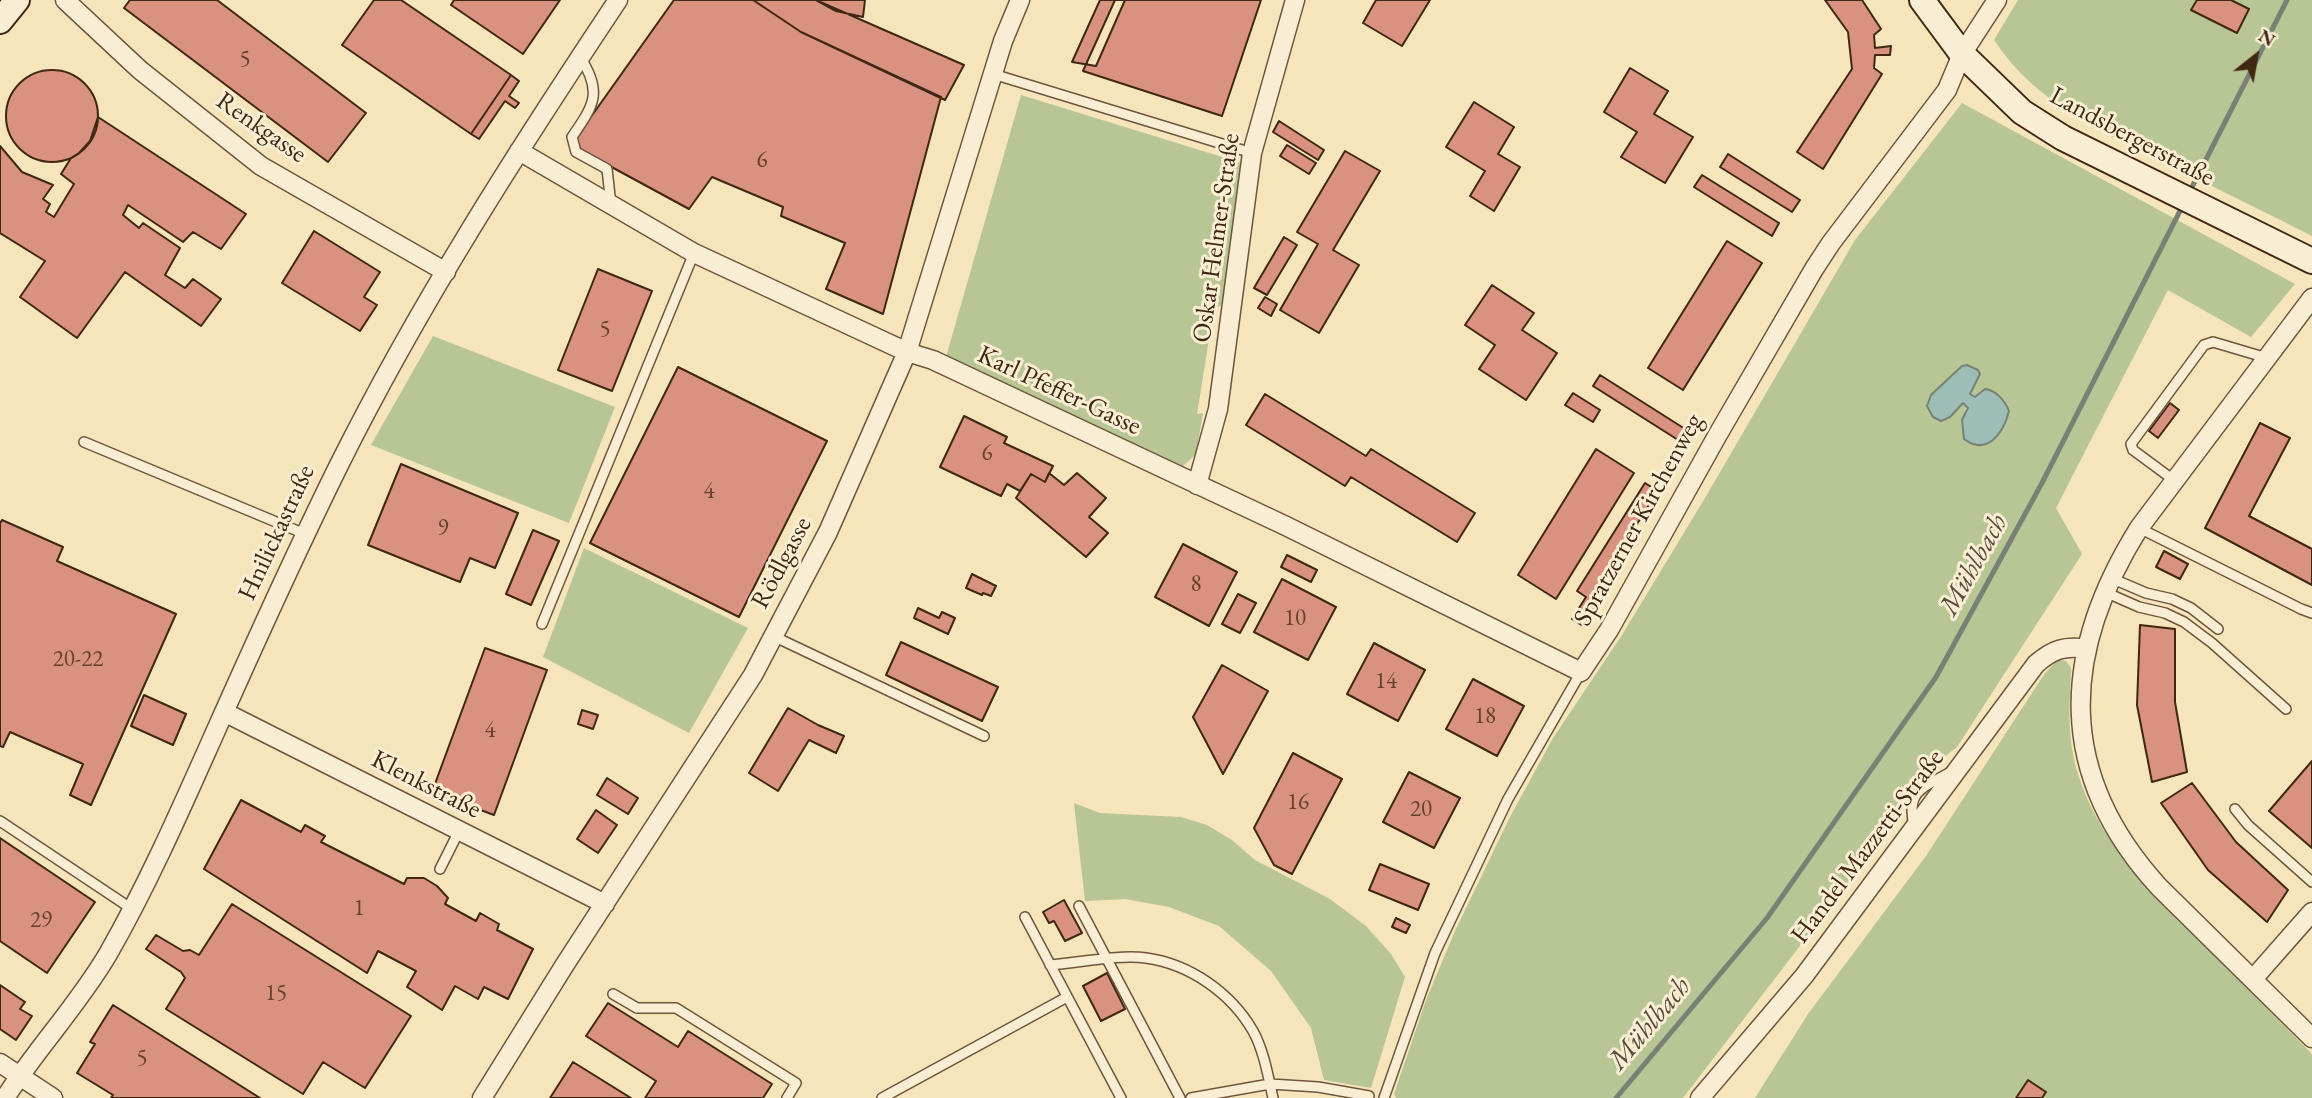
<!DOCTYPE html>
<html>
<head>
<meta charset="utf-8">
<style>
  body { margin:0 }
  #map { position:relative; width:2312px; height:1098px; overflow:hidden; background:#f6e5bb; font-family:"EB Garamond",serif }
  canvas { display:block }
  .north { position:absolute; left:2221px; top:21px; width:70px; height:70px; -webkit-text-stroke:5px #f9eed3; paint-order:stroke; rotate:31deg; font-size:19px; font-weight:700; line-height:28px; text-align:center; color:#402712 }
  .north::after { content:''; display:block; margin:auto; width:24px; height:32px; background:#402712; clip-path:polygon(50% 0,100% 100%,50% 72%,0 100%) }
</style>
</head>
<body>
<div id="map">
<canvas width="2312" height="1098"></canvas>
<div class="north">N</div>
</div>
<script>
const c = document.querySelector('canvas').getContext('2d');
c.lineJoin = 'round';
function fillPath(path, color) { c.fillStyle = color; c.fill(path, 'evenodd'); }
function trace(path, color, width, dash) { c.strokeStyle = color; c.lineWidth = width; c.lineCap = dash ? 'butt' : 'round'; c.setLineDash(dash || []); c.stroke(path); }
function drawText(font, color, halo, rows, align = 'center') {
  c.font = font + ' "EB Garamond",serif'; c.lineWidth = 6; c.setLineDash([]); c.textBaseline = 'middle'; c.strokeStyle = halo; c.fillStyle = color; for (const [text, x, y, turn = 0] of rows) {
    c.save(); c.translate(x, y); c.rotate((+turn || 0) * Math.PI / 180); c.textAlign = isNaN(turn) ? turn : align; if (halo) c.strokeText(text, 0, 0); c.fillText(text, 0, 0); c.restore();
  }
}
const green = new Path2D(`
  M2018 0H2312V236C2267 213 2222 191 2177 169 2110 136 2036 105 1994 40Z
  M1021 95 1245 164 1221 306 1214 308 1197 414 1203 413 1196 454 1182 467 946 357Z
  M1962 103 2295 284 2251 337 2168 290 2056 508 2082 554 1957 747 1902 790 1893 825 1683 1098H1396L1394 1094 1426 1000 1455 931 1510 817 1553 738 1622 635 1705 498 1855 240ZM1976 383 1970 394 2009 411 2002 427 1964 415 1967 406 1963 402 1960 404Z
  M433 336 615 407 569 523 371 445Z
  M584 548 748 628 689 733 543 657Z
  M2058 660 2066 661 2071 668C2070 699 2067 728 2074 759 2092 839 2157 898 2212 953 2245 986 2277 1019 2310 1052L2312 1055V1098H1755L1808 1014 1926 856 2045 673Z
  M1074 803 1100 813 1181 817 1207 825 1232 840 1255 860 1330 899 1366 926 1391 954 1405 977 1371 1088 1324 1080 1311 1028 1271 971 1219 926 1169 907 1125 899 1085 901Z`);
const water = new Path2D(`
  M1967 365 1978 370 1980 374 1970 394 1975 397 1985 389C1996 390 2005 401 2009 411 2003 434 1987 456 1964 439L1962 420 1968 408 1963 403 1950 417 1941 421 1933 417 1927 406 1931 395 1962 366Z`);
const stream = new Path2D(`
  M2190 191 2287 0
  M1616 1098 1767 918 1936 677 2042 483 2184 203`);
const building = new Path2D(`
  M130 0H217L366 113 328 162 124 8Z
  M374 0H401L511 75 471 134 342 45Z
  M454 0H560L523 54 451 5Z
  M674 0H753L801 32 941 97 883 314 826 289 845 243 781 216 783 207 712 177 689 209 571 145Z
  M753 0H816L964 65 945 100 801 32Z
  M816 0H865L863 17 836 11Z
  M1100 0H1125L1096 66 1072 62Z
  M1115 0H1261L1222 116 1083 71Z
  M1376 0H1430L1402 46 1363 23Z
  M1825 0H1862L1881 29 1874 35 1875 48 1891 46 1890 55H1875L1874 68 1882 74 1823 169 1797 152 1852 69 1848 32Z
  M2197 0H2231L2249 9 2237 33 2191 10Z
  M1630 68 1668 91 1654 114 1693 137 1665 183 1621 157 1637 132 1604 112Z
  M6 116a46 46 0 1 1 92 0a46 46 0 1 1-92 0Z
  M511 75 519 81 509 96 519 103 515 108 505 101 479 139 471 134Z
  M1474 102 1514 127 1498 154 1520 167 1494 211 1470 196 1485 171 1446 147Z
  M98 117 246 214 221 249 193 232 183 242 128 205 123 215 139 228 143 223 180 248 165 275 185 288 193 279 221 299 201 326 125 272 77 338 20 297 45 261 0 233V146L22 172 53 185 43 199 50 204 46 212 54 217 74 184 61 174 71 158 79 153 90 141Z
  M1279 121 1324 150 1318 160 1273 132Z
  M1287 145 1316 163 1309 174 1280 156Z
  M1345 151 1380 171 1333 250 1359 265 1319 333 1280 310 1318 244 1297 232Z
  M1728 154 1800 200 1792 212 1720 167Z
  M1702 175 1779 223 1772 236 1694 187Z
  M314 231 380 272 364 297 377 305 360 331 282 283Z
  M1284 237 1297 245 1267 295 1254 288Z
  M1727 241 1762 263 1683 390 1648 368Z
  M598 269 652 291 612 391 558 370Z
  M1492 285 1534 313 1522 330 1557 353 1526 400 1479 369 1495 345 1465 325Z
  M1265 297 1277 304 1271 316 1258 308Z
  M678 367 827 441 739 617 590 543Z
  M1600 375 1693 434 1686 445 1593 386Z
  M1573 393 1600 410 1593 422 1565 405Z
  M1265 394 1366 456 1371 449 1475 513 1457 542 1351 477 1345 486 1246 425Z
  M2170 403 2179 410 2158 438 2149 431Z
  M964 416 1007 437 1004 443 1053 466 1045 482 1031 474 1020 491 1007 484 1001 496 940 467Z
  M2260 423 2290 438 2249 516 2312 549V585L2205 528Z
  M1596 449 1634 473 1556 599 1518 575Z
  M401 464 518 513 495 568 470 558 460 582 368 545Z
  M1049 473 1064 485 1077 473 1106 498 1089 517 1108 533 1086 557 1016 498 1031 474 1045 482Z
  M1645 483 1658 491 1590 598 1597 603 1583 626 1572 619 1586 597 1577 591Z
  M2 520 63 547 57 561 176 614 91 805 70 795 83 764 10 732 3 747 0 746V523Z
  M533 530 559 541 531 605 506 594Z
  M1183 544 1237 572 1209 626 1155 597Z
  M2164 551 2188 564 2180 579 2156 567Z
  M1287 555 1317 570 1311 582 1281 567Z
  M972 574 996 586 991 596 983 593 982 595 966 588Z
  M1282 579 1336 607 1308 660 1254 632Z
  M1238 594 1256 603 1240 633 1222 624Z
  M918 608 939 618 942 612 955 618 948 634 914 618Z
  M2140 625 2175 629V702L2187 772 2152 782 2137 705Z
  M901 642 998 687 982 721 886 675Z
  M1374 643 1425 670 1398 721 1347 694Z
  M485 648 547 670 494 815 432 792Z
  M1222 665 1268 691 1223 774 1193 717Z
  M1473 679 1524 706 1497 756 1446 729Z
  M144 695 186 714 173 745 131 726Z
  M788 708 818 725 844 736 836 753 809 740 778 791 749 773Z
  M582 710 598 715 593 729 578 724Z
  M1293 753 1342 779 1292 874 1274 865 1254 828Z
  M2312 761V848L2269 811Z
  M1409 772 1460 798 1434 848 1383 822Z
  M607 778 638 798 628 814 597 795Z
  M2192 783 2236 842 2288 890 2267 922 2208 870 2161 803Z
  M241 800 301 832 305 825 325 836 321 842 404 884 407 878H424L437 886 448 898 445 904 476 921 480 913 499 924 497 930 533 949 508 999 484 987 478 999 455 986 442 1010 407 987 416 971 378 951 367 973 204 869Z
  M596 810 617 825 598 853 577 839Z
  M0 838 95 902 47 973 0 941Z
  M1380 864 1429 884 1418 910 1369 890Z
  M1064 900 1082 933 1065 941 1054 921 1049 923 1043 912Z
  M232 904 411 1016 365 1088 323 1062 303 1094 166 1009 185 978 181 972 146 949 156 935 183 951 190 950 199 955Z
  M1396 918 1410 925 1406 933 1392 927Z
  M1107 973 1125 1009 1101 1021 1083 986Z
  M0 985 25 1002 20 1009 32 1016 16 1040 0 1029Z
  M608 1003 678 1047 688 1031 772 1084 763 1098H645L656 1081 586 1036Z
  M113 1005 260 1098H111L113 1095 77 1073 95 1044 90 1042Z
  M573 1062 631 1098H550Z
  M2028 1080 2046 1092 2042 1098H2016Z`);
const lane = new Path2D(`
  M580 57C603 92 594 105 572 137L576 152 607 169 611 205
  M993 74 1252 153
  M84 442 305 534
  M2175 481 2133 450 2131 444 2204 345 2213 342 2267 358
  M2139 528 2301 609 2312 613
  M2111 578 2146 593 2172 599 2191 608 2218 629
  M2105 592 2139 607 2165 613 2184 622 2212 643 2286 709
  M542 624 694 253
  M773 636 984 736
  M2235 809 2248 825 2312 882
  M0 821 132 909
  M1914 826C1906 791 1922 788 1949 773
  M440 869 459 831
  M1079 906 1180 1098
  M1025 917 1121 1098
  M1050 965C1078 963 1120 954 1146 958 1190 964 1231 993 1253 1031 1264 1051 1268 1076 1273 1098
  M613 994 637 1008H676L796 1083 787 1098
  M882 1098 1067 997
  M1191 1098 1270 1084 1318 1087 1369 1096
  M1384 1098 1435 953 1508 799 1581 672`);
const street = new Path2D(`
  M65 0 140 70 261 166 446 272
  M519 151 694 253 907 352 933 360 1286 526 1581 672 1609 630 1717 436 1814 269 1831 243 1947 90 1962 54 1997 0
  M2312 298 2139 528C2061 653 2055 773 2159 887L2312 1038
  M1197 485 1218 409 1252 153 1295 0
  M224 712 605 904
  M2253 979 2312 912
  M0 1063 53 1098
  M5 1098C37 1048 78 1005 108 954 148 884 180 811 213 737 253 647 294 556 338 467 418 306 518 150 618 0
  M482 1098 564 966 753 675 828 532 907 352 1003 41 1020 0
  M1700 1098 1804 976 2036 664C2052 650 2065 645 2086 649`);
const secondary = new Path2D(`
  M1922 0 1962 54 2022 112 2063 138 2312 261
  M0 21 17 0`);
const numberNames = [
  ["5",245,60],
  ["6",762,161],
  ["5",605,330],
  ["6",987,454],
  ["4",709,492],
  ["9",443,529],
  ["8",1196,585],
  ["10",1295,619],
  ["20-22",78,660],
  ["14",1386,682],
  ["18",1485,717],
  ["4",490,731],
  ["16",1298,803],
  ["20",1421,810],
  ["1",359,909],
  ["29",41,921],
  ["15",276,994],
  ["5",142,1059]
];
const streetNames = [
  ["Renkgasse",261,128,35],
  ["Landsbergerstraße",2132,137,28],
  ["Oskar Helmer-Straße",1217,238,-82],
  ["Karl Pfeffer-Gasse",1059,391,25],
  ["Spratzerner Kirchenweg",1639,520,-61],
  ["Hnilickastraße",277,533,-65],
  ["Rödlgasse",782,563,-62],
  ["Klenkstraße",426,785,27],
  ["Handel Mazzetti-Straße",1868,847,-53]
];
const waterNames = [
  ["Mühlbach",1974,565,-61],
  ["Mühlbach",1650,1024,-50]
];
fillPath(green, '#b7c694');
fillPath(water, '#9dbeb6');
trace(water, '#788274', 2);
trace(stream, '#788274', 5);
fillPath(building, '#d99280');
trace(building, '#402712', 2);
trace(lane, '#6e563c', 12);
trace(street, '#6e563c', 21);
trace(secondary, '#402712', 28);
trace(lane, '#f9eed3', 9);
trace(street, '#f9eed3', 18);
trace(secondary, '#f9eed3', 24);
drawText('23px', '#66422e', null, numberNames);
drawText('26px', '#402712', '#f9eed3', streetNames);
drawText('italic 28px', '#574d3b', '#f9eed3', waterNames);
</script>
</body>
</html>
